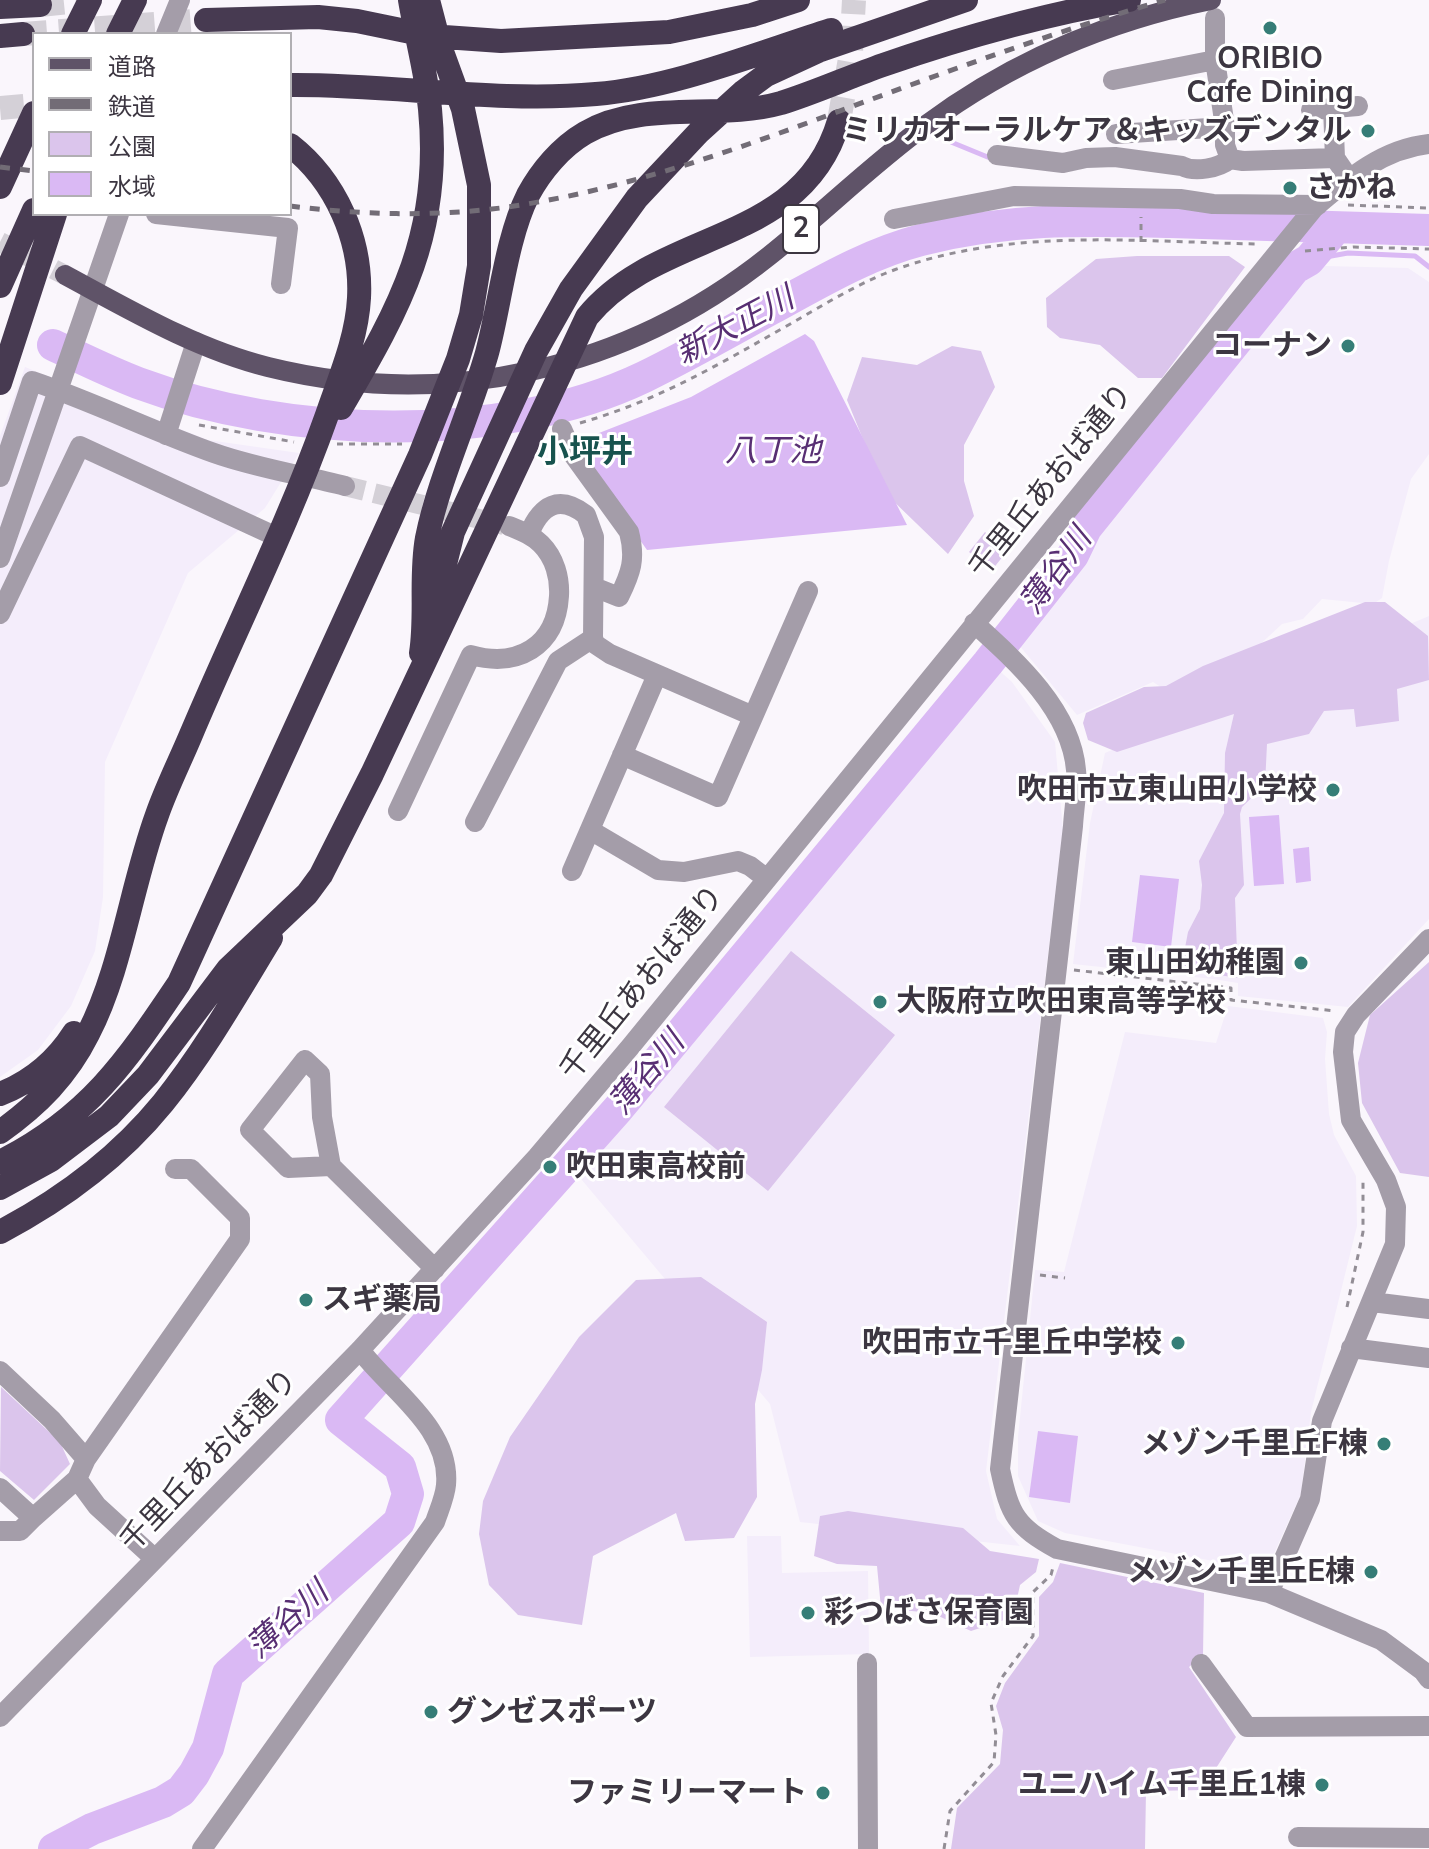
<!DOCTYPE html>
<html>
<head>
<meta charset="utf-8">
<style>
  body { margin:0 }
  #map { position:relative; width:1429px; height:1849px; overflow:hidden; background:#faf6fc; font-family:Mulish,"Noto Sans JP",sans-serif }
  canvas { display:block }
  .legend { position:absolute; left:32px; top:32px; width:260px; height:184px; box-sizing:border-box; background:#fff; border:2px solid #b1afb3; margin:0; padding:10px 14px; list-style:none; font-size:24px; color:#3c3641 }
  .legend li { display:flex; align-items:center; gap:16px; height:40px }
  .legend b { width:40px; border:2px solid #b1afb3 }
</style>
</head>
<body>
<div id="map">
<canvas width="1429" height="1849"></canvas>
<ul class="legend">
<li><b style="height:10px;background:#5f5368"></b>道路</li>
<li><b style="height:10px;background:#726c76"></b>鉄道</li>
<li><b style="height:22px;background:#dbc5ec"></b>公園</li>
<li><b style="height:22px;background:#dab9f4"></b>水域</li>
</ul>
</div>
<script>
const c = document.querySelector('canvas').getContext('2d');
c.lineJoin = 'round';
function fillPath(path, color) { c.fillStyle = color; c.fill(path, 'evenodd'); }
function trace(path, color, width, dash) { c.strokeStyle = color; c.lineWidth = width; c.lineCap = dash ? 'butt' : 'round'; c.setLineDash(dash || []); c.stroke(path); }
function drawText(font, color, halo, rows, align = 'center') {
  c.font = font + ' Mulish,"Noto Sans JP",sans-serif'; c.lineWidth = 6; c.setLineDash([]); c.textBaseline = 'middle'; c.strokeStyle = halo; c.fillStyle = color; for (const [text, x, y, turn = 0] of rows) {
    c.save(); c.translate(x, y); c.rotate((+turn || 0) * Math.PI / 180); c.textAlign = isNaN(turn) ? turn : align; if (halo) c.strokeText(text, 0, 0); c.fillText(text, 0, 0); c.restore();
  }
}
const built = new Path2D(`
  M1325 266 1408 268 1429 282V454L1411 479 1389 561 1382 598 1373 604 1322 599 1303 619 1282 624 1239 664 1173 695 1153 682 1077 715 1014 639 1150 466 1311 274Z
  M25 367 208 440 299 453 265 508 188 573 105 762 103 897 95 951 71 1006 38 1050 0 1077V436Z
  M1429 616V919L1348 1007 1238 996V983L1213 979 1073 964 1090 823 1105 753Z
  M994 666 1012 682 1055 742 1063 830 986 1471 997 1519 1020 1546 800 1522 770 1404 576 1173Z
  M1228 1006 1323 1018 1327 1032 1325 1059 1329 1114 1334 1135 1356 1176 1357 1226 1311 1412 1301 1494 1266 1571 1065 1533 1038 1521 1018 1476V1437L1035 1270 1064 1272 1125 1032 1216 1043Z
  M747 1536H781L782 1573 868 1571 869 1654 750 1657Z`);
const green = new Path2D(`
  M1137 256H1229L1245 267 1162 378H1138L1100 345 1060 338 1047 327 1046 298 1096 259Z
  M952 346 981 351 995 387 964 445V481L974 516 948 554 885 493 847 400 862 357 917 365Z
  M985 532 1008 550 992 570 969 552Z
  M1365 602H1385L1428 636 1429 680 1397 689 1399 721 1356 727 1354 709 1324 711 1309 734 1267 744 1265 785 1242 807 1240 814 1244 885 1235 898 1238 978 1181 969 1188 932 1200 909 1202 885 1199 861 1224 813 1225 753 1234 714 1117 752 1088 740 1083 723 1086 713 1144 687 1166 686 1203 666Z
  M791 951 895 1035 768 1191 664 1107Z
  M1429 962V1177L1400 1173 1362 1103 1358 1063 1370 1015Z
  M701 1277 767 1322 762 1370 755 1404 757 1497 734 1538 685 1541 676 1513 593 1556 582 1625 518 1615 489 1585 479 1534 483 1501 510 1437 579 1337 636 1280Z
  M1 1387 60 1442 70 1464 34 1500 0 1471Z
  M848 1511 963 1528 990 1551 1039 1559 1036 1572 1020 1585 1013 1617 971 1631 932 1613 881 1608 877 1566 837 1564 814 1556 820 1516Z
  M1060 1563 1204 1593 1203 1655 1189 1667 1236 1737 1202 1790 1146 1791 1145 1849H951L957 1808 1000 1764 1003 1730 996 1706 1005 1683 1039 1636V1597L1053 1582Z`);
const water = new Path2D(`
  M805 334 814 341 907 525 647 550 575 448 576 442 691 397Z
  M1279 815 1284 884 1254 886 1249 817Z
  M1309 847 1311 881 1296 883 1293 849Z
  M1140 875 1179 879 1171 947 1132 942Z
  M1038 1431 1078 1436 1070 1503 1029 1497Z`);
const stream = new Path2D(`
  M951 142 990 158
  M1309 260 1348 253 1415 256 1429 267`);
const river = new Path2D(`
  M53 345C81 358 109 372 138 383 286 438 500 446 644 377 687 356 729 332 771 309 819 283 867 254 921 240 1007 218 1082 220 1170 222 1257 224 1343 228 1429 230
  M54 1849 92 1829 163 1802 181 1791 194 1774 208 1748 228 1674 399 1522 408 1494 400 1467 341 1420 618 1109 988 663 1073 555 1086 528 1295 268 1309 260 1336 228`);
const minorTunnel = new Path2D(`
  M345 486 504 525`);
const majorTunnel = new Path2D(`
  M0 242 65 275`);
const highwayTunnel = new Path2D(`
  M40 5 87 0
  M23 34 206 20
  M0 108 34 105
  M839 121 851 53 854 0`);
const path = new Path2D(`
  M1348 205 1429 208
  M1141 242V217
  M1305 251 1354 247 1429 249
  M580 423C660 400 721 363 792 323 825 304 859 283 894 270 1012 227 1137 242 1260 244
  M199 425 294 442
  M337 444H402
  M1074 970 1231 988V1000L1336 1011
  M1040 1275 1065 1278
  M1347 1307 1363 1232V1180
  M944 1849 950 1811 994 1762 996 1735 991 1703 1003 1676 1033 1636V1592L1051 1575 1053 1567`);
const minor = new Path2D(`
  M1215 18V60L1225 127V145L1230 159 1243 161 1335 158 1348 177
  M166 34 180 0
  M1113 80 1215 60
  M1333 108 1335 158
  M1311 110 1358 106
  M1116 134 1225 127
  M997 155 1063 163 1086 158 1115 157 1182 166C1195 173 1219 168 1230 159
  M156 214 288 228 281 284
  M894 219 1014 196 1180 199 1213 204 1318 205
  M562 429 574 456 629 532C636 559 631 573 619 597L594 587
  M166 435 196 342
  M0 477 32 381C94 402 152 431 214 453 256 468 302 475 345 486
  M529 534C541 505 559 494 586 515L594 537 593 638 595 644 610 654 753 716
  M0 558 119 214
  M0 614 80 446 277 537
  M974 623C1016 661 1071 710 1076 770 1078 788 1074 808 1073 826L1000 1469C1010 1516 1016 1526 1057 1549L1269 1593 1381 1640 1423 1671 1429 1679
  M622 755 718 797 808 591
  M398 811 471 655C517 668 556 647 559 596 560 578 555 558 541 544 532 535 521 531 509 526
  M475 822 558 661 593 638
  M590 830 658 870 684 872 738 861 750 866 767 879
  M572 871 657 675
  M331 1166 288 1168 250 1130 305 1060 320 1074 322 1117 331 1166 435 1269
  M1372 1302 1429 1309
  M1351 1348 1429 1358
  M0 1371 52 1420 86 1459 77 1479 33 1518 0 1488
  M86 1459 240 1239V1218L191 1169H175
  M77 1479 97 1506 155 1559
  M0 1531H20L33 1518
  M1269 1593 1310 1499 1322 1421 1395 1244 1396 1207 1386 1180 1351 1120 1343 1052 1345 1032 1356 1015 1429 939
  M867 1663 868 1849
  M1201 1664 1247 1727 1429 1726
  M0 1717 360 1350 537 1157 631 1046 1314 208C1348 179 1382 149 1429 144
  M1298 1837 1429 1838
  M202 1849 435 1522C439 1510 445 1497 446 1485 451 1428 391 1391 360 1350`);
const major = new Path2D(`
  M65 275C130 310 196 349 268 367 446 411 626 370 769 256 822 214 871 165 926 125 1011 62 1107 21 1211 0`);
const highway = new Path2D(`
  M0 7 40 5
  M206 20 318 17 357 21 430 36 501 41 669 32 752 15 798 0
  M73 34 90 0
  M118 34 135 0
  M0 36 23 34
  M290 85C392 84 494 103 596 94 672 88 758 53 831 30
  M0 187 34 113
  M0 286 34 210
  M0 383 55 214
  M341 408C401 306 442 232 430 109 426 72 416 36 410 0
  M435 604 453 532 536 351 571 289 637 198 699 132 743 92 766 75 818 51 966 0
  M421 653C427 615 420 576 427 538 439 478 470 413 487 353 500 305 506 239 528 195 541 171 561 147 585 133 644 99 717 121 781 103 816 92 849 77 883 65 964 37 1045 14 1129 0
  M0 1094C31 1082 56 1061 74 1033
  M0 1132C38 1105 67 1076 88 1034 122 968 131 886 157 815 166 789 179 763 190 737 235 630 288 525 327 415 340 377 357 338 359 298 362 240 336 181 290 145
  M0 1162C88 1118 126 1062 179 983L420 455 458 359 471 315 479 266V185L463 109 440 46 428 0
  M0 1188 51 1160 109 1116 148 1075 228 969 307 894 321 875 372 774 587 317C659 228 802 247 839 121
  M0 1232C61 1200 119 1157 163 1103 204 1052 237 994 271 938`);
const rail = new Path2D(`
  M0 167 34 171
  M290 206C361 215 437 217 508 207 624 190 735 150 845 109 951 70 1057 31 1165 0`);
const markers = [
  [1270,28,8,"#367e77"],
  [1368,131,8,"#367e77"],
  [1290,188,8,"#367e77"],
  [1348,346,8,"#367e77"],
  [1333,790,8,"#367e77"],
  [1301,963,8,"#367e77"],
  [880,1002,8,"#367e77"],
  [550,1167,8,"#367e77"],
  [306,1300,8,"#367e77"],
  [1178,1343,8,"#367e77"],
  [1384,1444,8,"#367e77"],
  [1371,1572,8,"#367e77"],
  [808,1613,8,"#367e77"],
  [431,1712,8,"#367e77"],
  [1322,1785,8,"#367e77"],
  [823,1793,8,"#367e77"]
];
const shields = [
  [801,229,36]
];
const shieldNames = [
  ["2",801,229]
];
const poiNames = [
  ["ORIBIO",1270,59,"center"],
  ["Cafe Dining",1270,93,"center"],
  ["ミリカオーラルケア＆キッズデンタル",1352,131],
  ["さかね",1306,188,"left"],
  ["コーナン",1332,346],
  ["吹田市立東山田小学校",1317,790],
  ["東山田幼稚園",1285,963],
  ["大阪府立吹田東高等学校",896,1002,"left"],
  ["吹田東高校前",566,1167,"left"],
  ["スギ薬局",322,1300,"left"],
  ["吹田市立千里丘中学校",1162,1343],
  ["メゾン千里丘F棟",1368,1444],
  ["メゾン千里丘E棟",1355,1572],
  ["彩つばさ保育園",824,1613,"left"],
  ["グンゼスポーツ",447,1712,"left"],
  ["ユニハイム千里丘1棟",1306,1785],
  ["ファミリーマート",807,1793]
];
const streetNames = [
  ["千里丘あおば通り",1051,481,-51],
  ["千里丘あおば通り",642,983,-51],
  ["千里丘あおば通り",209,1461,-46]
];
const waterNames = [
  ["新大正川",735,326,-28],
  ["八丁池",773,451],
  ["薄谷川",1056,571,-54],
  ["薄谷川",647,1073,-50],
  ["薄谷川",288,1620,-42]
];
const neighbourhoodNames = [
  ["小坪井",585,452]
];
fillPath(built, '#f4edfb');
fillPath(green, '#dbc5ec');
fillPath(water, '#dab9f4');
trace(stream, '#dab9f4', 5);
trace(river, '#dab9f4', 32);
trace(minorTunnel, '#d4d0d7', 20, [20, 10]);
trace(majorTunnel, '#d4d0d7', 20, [20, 10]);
trace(highwayTunnel, '#d4d0d7', 24, [24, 12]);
trace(path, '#928d95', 3, [6, 6]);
trace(minor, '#a49da9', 20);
trace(major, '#5f5368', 20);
trace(highway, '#473a51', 24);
trace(rail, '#726c76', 5, [10, 10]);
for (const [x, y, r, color] of markers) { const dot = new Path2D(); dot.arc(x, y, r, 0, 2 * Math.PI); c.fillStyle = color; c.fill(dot); trace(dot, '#fff', 3); }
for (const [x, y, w] of shields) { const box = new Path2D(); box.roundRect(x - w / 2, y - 24, w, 48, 6); c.fillStyle = '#fff'; c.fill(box); trace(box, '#3c3641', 2); }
drawText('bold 28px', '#3c3641', null, shieldNames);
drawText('bold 30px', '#3c3641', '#fff', poiNames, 'right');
drawText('30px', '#3c3641', '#fff', streetNames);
drawText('italic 32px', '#582f73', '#fff', waterNames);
drawText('bold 32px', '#18534e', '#fff', neighbourhoodNames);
</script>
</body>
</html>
